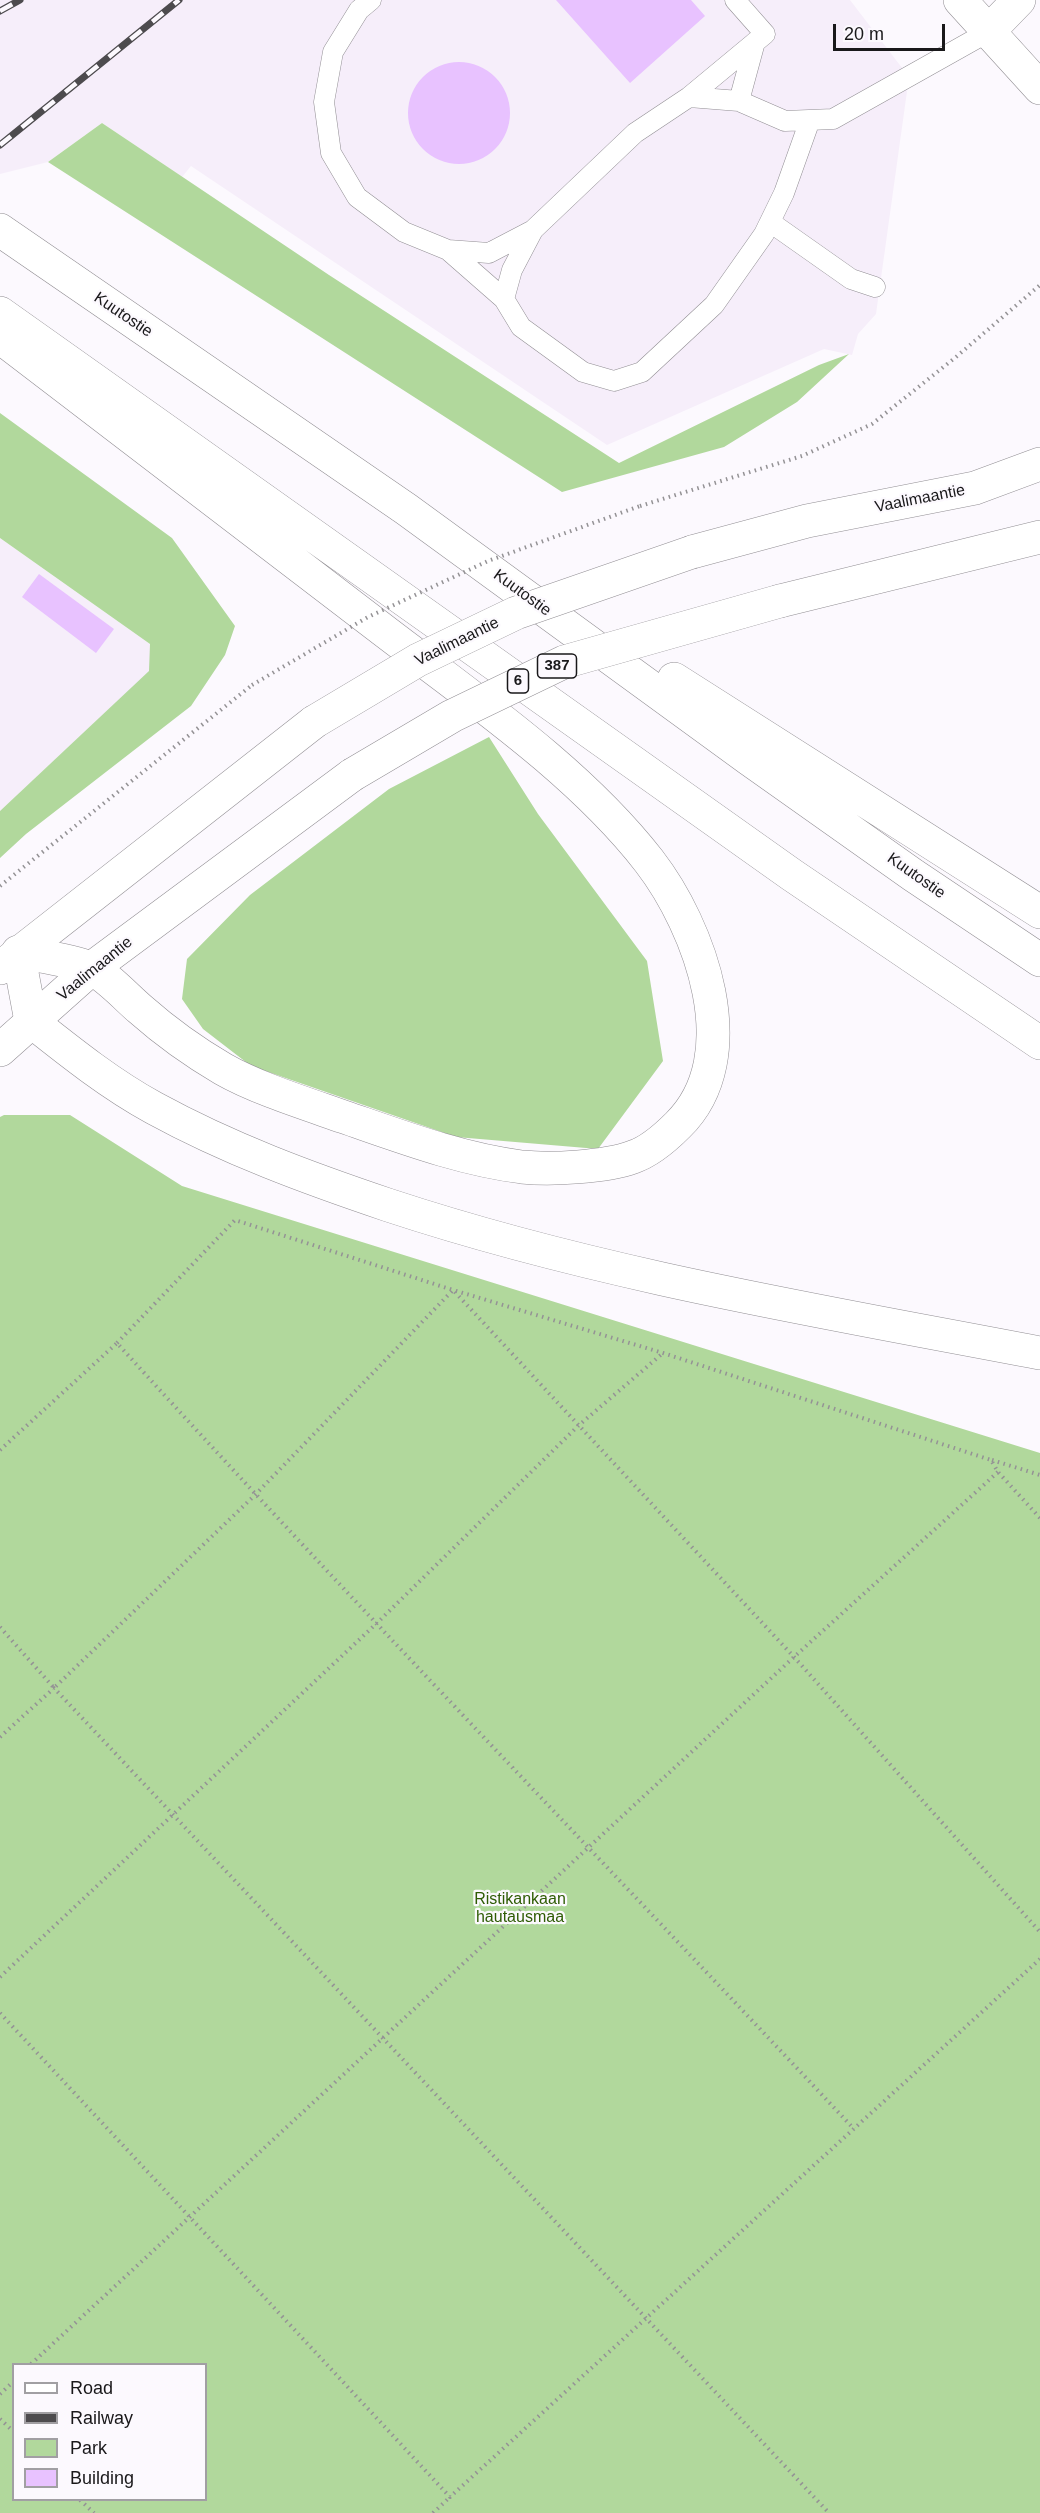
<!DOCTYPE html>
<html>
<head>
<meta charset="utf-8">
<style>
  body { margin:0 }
  #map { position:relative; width:1040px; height:2513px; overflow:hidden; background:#fcf9fe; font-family:Arial,sans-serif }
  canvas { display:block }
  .legend { position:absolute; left:12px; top:2363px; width:195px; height:138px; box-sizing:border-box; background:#fcf9fe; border:2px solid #a19fa3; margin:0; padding:8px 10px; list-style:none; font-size:18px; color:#19181a }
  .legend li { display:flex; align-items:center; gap:12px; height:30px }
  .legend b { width:30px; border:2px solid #a19fa3 }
  .scale { position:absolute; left:833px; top:24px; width:112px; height:27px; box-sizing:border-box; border:3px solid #19181a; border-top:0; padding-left:8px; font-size:18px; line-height:21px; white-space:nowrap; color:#19181a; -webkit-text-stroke:4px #fcf9fe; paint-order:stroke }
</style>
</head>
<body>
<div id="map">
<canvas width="1040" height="2513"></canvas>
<ul class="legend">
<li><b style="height:8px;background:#fff"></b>Road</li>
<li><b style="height:8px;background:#4d4b4e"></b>Railway</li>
<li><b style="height:16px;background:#b1d89c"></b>Park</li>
<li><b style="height:16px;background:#e8c2ff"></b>Building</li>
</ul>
<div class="scale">20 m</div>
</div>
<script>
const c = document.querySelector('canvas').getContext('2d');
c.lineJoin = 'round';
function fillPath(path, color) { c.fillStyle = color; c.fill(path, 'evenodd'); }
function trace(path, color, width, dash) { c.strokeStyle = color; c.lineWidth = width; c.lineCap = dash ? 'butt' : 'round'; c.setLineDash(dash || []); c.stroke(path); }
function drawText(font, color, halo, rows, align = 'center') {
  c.font = font + ' Arial,sans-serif'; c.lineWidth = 4.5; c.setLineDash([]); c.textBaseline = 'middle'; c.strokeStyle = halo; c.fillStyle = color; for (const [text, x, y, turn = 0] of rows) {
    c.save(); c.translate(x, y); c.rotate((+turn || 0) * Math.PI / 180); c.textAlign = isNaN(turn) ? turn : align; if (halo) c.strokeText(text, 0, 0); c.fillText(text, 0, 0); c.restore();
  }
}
const built = new Path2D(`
  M0 0H850L909 77 876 314 858 334 852 355 824 349 607 445 191 166 182 177 102 123 48 162 0 174Z
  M0 538 150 644V671L0 811Z`);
const green = new Path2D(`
  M102 123 329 275 619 463 819 365 849 354 797 402 724 447 562 492 48 162Z
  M0 413 172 538 235 626 225 655 191 706 26 834 0 858V811L149 671 150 644 0 538Z
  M489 737 538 814 647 961 663 1061 598 1149 456 1137 251 1066 203 1029 182 999 187 959 250 895 389 789Z
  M4 1115H70L182 1186 1040 1453V2513H0V1117ZM14 2364H206V2500H14Z`);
const building = new Path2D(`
  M556 0H691L705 16 630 83Z
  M408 113a51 51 0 1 1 102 0a51 51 0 1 1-102 0Z
  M39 574 114 629 96 653 22 597Z`);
const path = new Path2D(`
  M640 506 802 456 872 424 956 357 1040 285
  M0 886 252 685
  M117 1343 235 1220 453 1290 794 1657 1040 1932
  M0 1450 117 1343C358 1609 609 1867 854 2129
  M992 1460 1040 1475
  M0 1627 54 1688 255 1495 453 1290 663 1353 991 1460 998 1472 1040 1518
  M0 1737 54 1688 829 2513
  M0 1977 377 1623 578 1426 663 1353
  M0 2013 450 2497 1040 1959
  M31 2364 794 1657 998 1472
  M0 2394 14 2381
  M0 2419 14 2432
  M80 2500 94 2513
  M433 2513 450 2497`);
const lane = new Path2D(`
  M371 0 359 10 333 52 324 102 331 153 357 197 404 232 448 250 489 253 533 230 635 133 689 97 765 34 735 0
  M689 97 739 101 785 121 833 119 988 32
  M739 101 755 42
  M770 222 851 279 875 287
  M533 230 512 270 504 299 521 327 583 372 614 381 642 372 714 305 764 234 784 193 810 120
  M448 250 504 299`);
const street = new Path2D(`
  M988 32 1019 0`);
const secondary = new Path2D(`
  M960 0 1040 88`);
const primary = new Path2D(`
  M692 552 807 521 975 488 1040 464
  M780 601 1040 537
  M0 968 314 722
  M0 1050 92 968 352 775`);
const highway = new Path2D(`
  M0 230 406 509 749 759 913 875 1040 960
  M0 313 792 875 1040 1043
  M0 337C128 435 256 532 383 630 473 699 579 771 649 861 700 927 748 1056 678 1125 666 1137 648 1152 633 1157 606 1167 551 1170 522 1167 460 1159 402 1137 344 1117 307 1104 256 1088 223 1069 194 1052 166 1032 140 1009 127 998 106 975 90 968 72 960 38 956 18 952L31 1021C70 1052 110 1084 154 1108 229 1149 308 1178 388 1205 600 1275 821 1311 1040 1353
  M674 679 1040 912`);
const rail = new Path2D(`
  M0 11 20 0
  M0 145 179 0`);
const pathBridge = new Path2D(`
  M252 685 368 617 488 561 640 506`);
const primaryBridge = new Path2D(`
  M314 722 418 660 516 613 692 552
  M352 775 452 716 564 662 780 601`);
const shields = [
  [557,666,39],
  [518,681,21]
];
const shieldNames = [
  ["387",557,666],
  ["6",518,681]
];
const streetNames = [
  ["Kuutostie",123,315,34],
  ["Vaalimaantie",920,499,-11],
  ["Kuutostie",522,593,36],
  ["Vaalimaantie",457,642,-26],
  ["Kuutostie",916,876,35],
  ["Vaalimaantie",95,969,-39]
];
const parkNames = [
  ["Ristikankaan",520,1900],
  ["hautausmaa",520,1918]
];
fillPath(built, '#f6eefa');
fillPath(green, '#b1d89c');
fillPath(building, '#e8c2ff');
trace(lane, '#928f94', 21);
trace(street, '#928f94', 34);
trace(secondary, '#928f94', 34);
trace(primary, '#928f94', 34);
trace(highway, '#928f94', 34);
trace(path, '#949295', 4, [1.5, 4.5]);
trace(lane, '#fff', 20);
trace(street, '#fff', 33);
trace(secondary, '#fff', 33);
trace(primary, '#fff', 33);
trace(highway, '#fff', 33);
trace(rail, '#4d4b4e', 7);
trace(rail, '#fcf9fe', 4.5, [14]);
trace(primaryBridge, '#928f94', 34, []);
trace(pathBridge, '#949295', 4, [1.5, 4.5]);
trace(primaryBridge, '#fff', 33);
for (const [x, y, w] of shields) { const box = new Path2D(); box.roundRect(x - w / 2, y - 12, w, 24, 4.5); c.fillStyle = '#fcf9fe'; c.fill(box); trace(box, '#19181a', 1.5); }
drawText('bold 15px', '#19181a', null, shieldNames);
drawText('16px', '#19181a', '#fcf9fe', streetNames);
drawText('16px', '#2e5c04', '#fcf9fe', parkNames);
</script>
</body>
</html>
